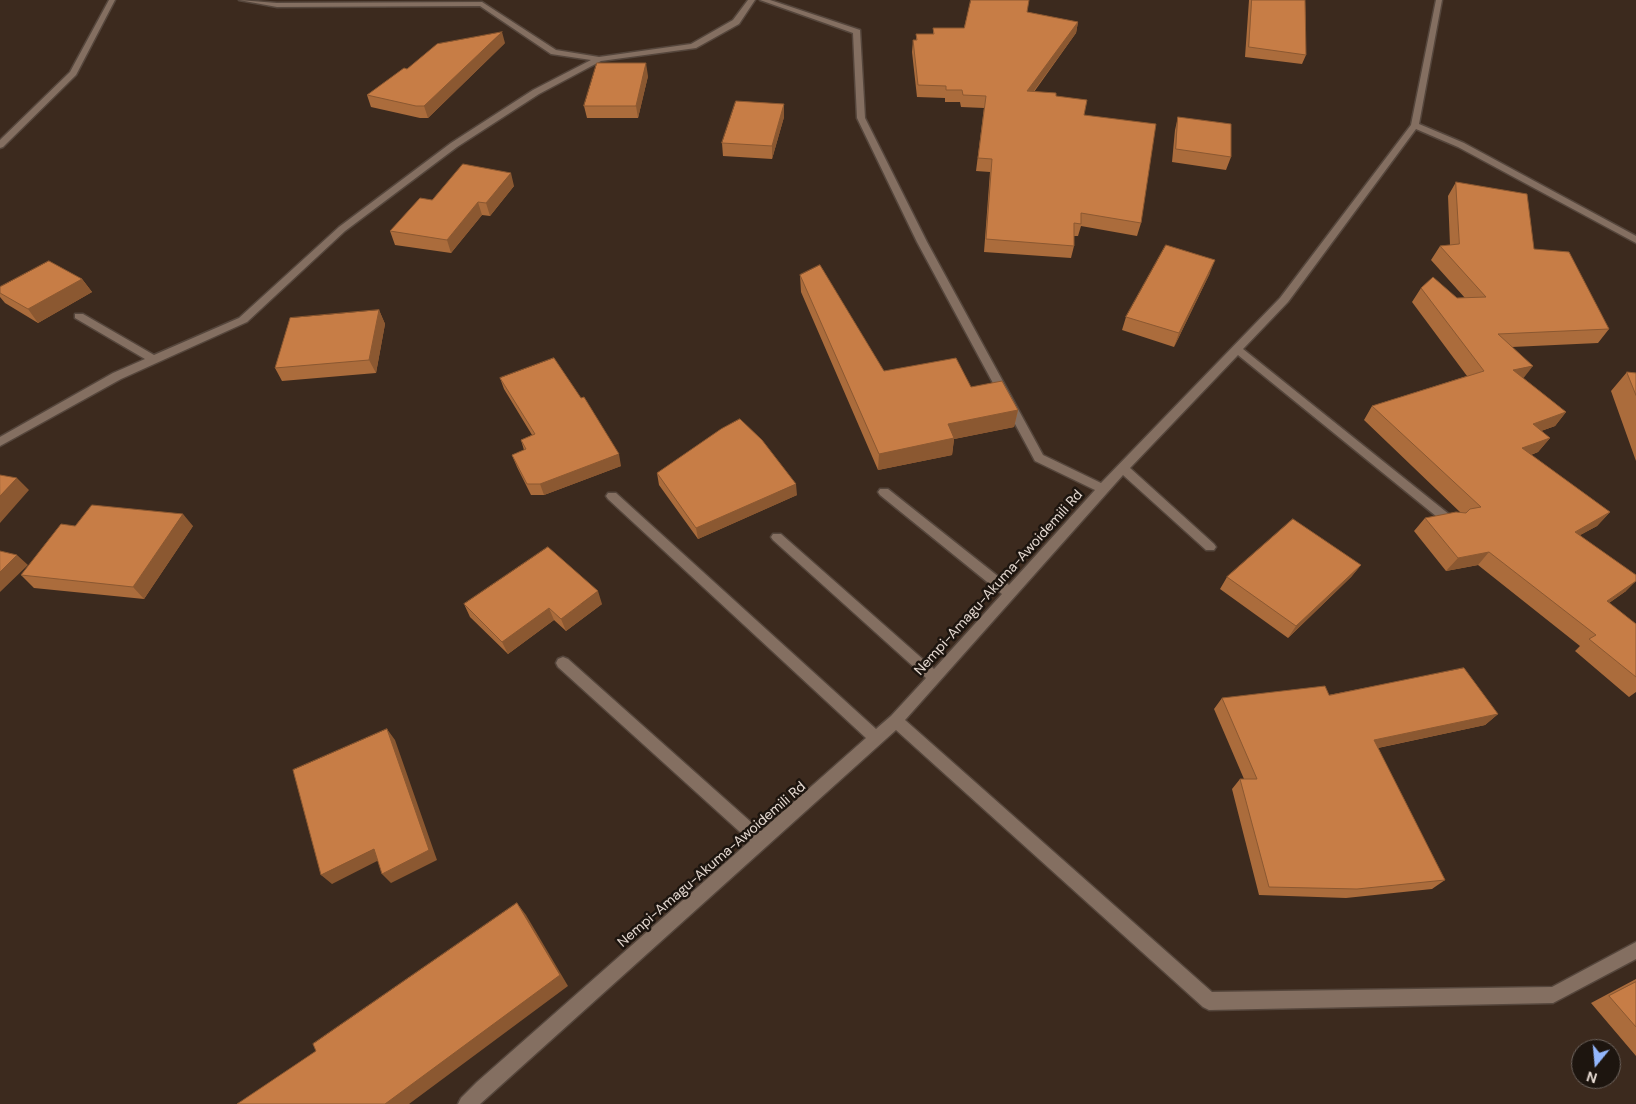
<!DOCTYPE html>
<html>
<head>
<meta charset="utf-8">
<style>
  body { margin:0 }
  #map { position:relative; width:1636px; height:1104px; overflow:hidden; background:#3c2a1e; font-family:"DM Sans",sans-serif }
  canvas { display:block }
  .north { position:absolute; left:1571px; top:1039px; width:50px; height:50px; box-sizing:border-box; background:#1d150f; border:1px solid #6d635d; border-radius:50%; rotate:197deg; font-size:14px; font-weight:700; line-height:20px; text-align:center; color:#e5d9d1 }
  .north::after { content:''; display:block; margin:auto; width:18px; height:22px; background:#93b7fd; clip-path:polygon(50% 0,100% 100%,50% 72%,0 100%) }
</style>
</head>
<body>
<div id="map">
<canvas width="1636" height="1104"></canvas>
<div class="north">N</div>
</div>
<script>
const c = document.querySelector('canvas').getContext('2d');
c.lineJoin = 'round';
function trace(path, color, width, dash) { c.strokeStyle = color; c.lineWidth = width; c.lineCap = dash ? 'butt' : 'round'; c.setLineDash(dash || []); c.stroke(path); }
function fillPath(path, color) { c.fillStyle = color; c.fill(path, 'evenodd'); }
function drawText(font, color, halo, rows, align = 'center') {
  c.font = font + ' "DM Sans",sans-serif'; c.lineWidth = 5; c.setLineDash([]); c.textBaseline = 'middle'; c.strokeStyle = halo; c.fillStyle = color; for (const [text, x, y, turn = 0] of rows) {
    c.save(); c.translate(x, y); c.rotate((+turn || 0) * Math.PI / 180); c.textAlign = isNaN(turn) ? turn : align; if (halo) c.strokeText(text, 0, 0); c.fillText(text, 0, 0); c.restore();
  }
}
const street = new Path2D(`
  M109 0H115L76 75 3 147 0 148V140L70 72Z
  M239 0 277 3 482 2 556 50 599 57 691 44 733 20 748 0H755L739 24 696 48 601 61 539 94 457 147 345 231 247 322 121 379 0 446V437L113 373 145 359 75 318V314H83L154 355 239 318 339 227 451 143 533 90 591 60 551 54 480 6 277 7Z
  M760 0H770L860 30 865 118 927 242 1043 455 1101 483 1280 298 1411 125 1436 0H1442L1419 124 1464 143 1636 236V243L1458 147 1416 129 1288 302 1243 349 1455 519 1457 522 1455 525H1447L1238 355 1130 468 1214 544 1216 547 1214 550H1206L1123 475 905 720 1212 992 1552 987 1636 942V959L1553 1003 1209 1010 1203 1007 896 730 480 1104H458L461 1098 477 1082 750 841 558 667 556 663 558 659 563 657 568 659 761 831 866 738 608 499 606 496 608 493H616L876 729 891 716 926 678 773 540 771 537 773 534H781L934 669 1002 594 880 495 878 492 880 489H888L1009 585 1095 490 1035 461 917 242 857 118 853 33Z`);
const wall = new Path2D(`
  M1249 0H1305L1306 55 1302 64 1245 57Z
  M1027 12 1078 22 1076 33 1034 92 1056 96 1084 115 1141 223 1137 236 1081 226 1078 236H1074V246L1071 258 984 252 990 172 976 171 984 108 961 107 960 102H945V98L917 97 912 52 913 40H916V34H933V28H964Z
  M505 43 428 118H420L371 107 367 95Z
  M648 76 638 118H587L584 106Z
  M784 104V117L772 159 723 156 722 143Z
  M1178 117 1231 157 1226 170 1172 162 1175 130Z
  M1456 182 1534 249 1609 329 1598 343 1512 347 1523 378 1566 412 1555 426 1541 431 1550 438 1538 452 1531 455 1610 512 1597 526 1580 535 1626 591 1609 603 1636 624V692L1629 697 1575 651 1580 646 1478 565 1446 571 1414 531 1425 518 1461 513 1364 420 1372 406 1467 376 1412 302 1421 288 1457 298H1465L1431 260 1440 246 1450 245 1448 196Z
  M514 186 490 216 482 215 451 253 395 245 390 231 432 200Z
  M1210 273 1174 347 1122 330 1126 317Z
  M800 275 884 371 971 387 1018 410 1014 427 954 439 952 455 878 470 801 292Z
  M82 279 92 292 38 323 5 303 0 297V287Z
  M379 310 385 324 376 373 282 381 275 368Z
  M1627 372 1636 373V461L1611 391Z
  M500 378 621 466 544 495H531L517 467 512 455 524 450 521 440 532 435 504 389Z
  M657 473 797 495 698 539 659 485Z
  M193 526 144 599 34 588 21 575Z
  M1361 565 1351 577 1288 638 1220 589 1227 577Z
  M464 604H602L566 631 554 620 508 654 470 617Z
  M1329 695 1498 714 1485 725 1378 748 1445 880 1432 889 1346 898 1259 895 1232 789 1240 779H1244L1214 709 1222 698Z
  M1636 979V1056L1591 1003Z`);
const shadedWall = new Path2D(`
  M1078 22 1076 33 1025 103 1027 91Z
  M502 32 505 43 428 118 424 106Z
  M646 63 648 76 638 118 636 106Z
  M784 104V117L772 159V146Z
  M511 173 514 186 490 216 486 203Z
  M478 202 482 215 451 253 447 240Z
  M1215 260 1210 273 1174 347 1179 333Z
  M82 279 92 292 38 323 28 309Z
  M379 310 385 324 376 373 369 360Z
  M1533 366 1522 380 1513 370Z
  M1018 410 1014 427 954 439 952 455 878 470 879 454 948 424Z
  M1566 412 1555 426 1521 438 1533 424Z
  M1550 438 1538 452 1510 462 1522 448Z
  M619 454 621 466 544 495 540 484Z
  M17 478 29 490 0 523V496Z
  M796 484 797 495 698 539 696 528Z
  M1610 512 1597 526 1562 545 1575 532Z
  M183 514 193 526 144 599 133 587Z
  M1489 552 1478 565 1446 571 1458 558Z
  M17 555 28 565 0 592V572Z
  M1361 565 1351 577 1288 638 1296 626Z
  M1636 581 1626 591 1593 614 1607 601Z
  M598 591 602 604 566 631 561 619Z
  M549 608 554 620 508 654 502 642Z
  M1498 714 1485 725 1363 751 1374 740Z
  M387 729 395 740 437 860 391 883 382 874Z
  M374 849 383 858 332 884 321 875Z
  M517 903 526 915 568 986 409 1104H385Z`);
const building = new Path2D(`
  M971 0H1029L1027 12 1078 22 1027 91 1056 93V96L1087 100 1084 115 1156 124 1141 223 1081 213V224L1074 223V246L986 239 992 159 978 158 986 96 963 95 962 90H946V86L918 85 913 40H917L916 34H934L933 28H964Z
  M1252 0H1305L1306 55 1249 47Z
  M502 32 424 106H416L367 95 404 68 407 69 437 44Z
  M597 63H646L636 106H584Z
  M736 101 784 104 772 146 722 143Z
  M1178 117 1231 124V157L1176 149Z
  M463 164 511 173 486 203 478 202 447 240 390 231 420 198 432 200Z
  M1456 182 1527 194 1534 249 1569 252 1609 329 1498 334 1533 366 1513 370 1566 412 1533 424 1550 438 1522 448 1610 512 1575 532 1636 575V581L1607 601 1636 624V677L1589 639 1596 635 1489 552 1458 558 1425 518 1456 512 1466 513 1470 509 1481 507 1372 406 1484 371 1421 288 1433 277 1457 298 1486 297 1440 246 1459 244Z
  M1166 245 1215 260 1179 333 1126 317Z
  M49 261 82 279 28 309 0 293V287Z
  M820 265 884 371 956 358 971 387 1002 381 1018 410 948 424 954 438 879 454 800 275Z
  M379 310 369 360 275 368 290 318Z
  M554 358 581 398 584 397 619 454 540 484H527L512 455 526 449 521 440 535 434 500 378Z
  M1627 372 1636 373V395Z
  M740 419 762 440 796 484 696 528 657 473 721 429Z
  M0 475 17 478 0 496Z
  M92 505 183 514 133 587 21 575 61 524 75 526Z
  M1293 519 1361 565 1296 626 1227 577Z
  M548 547 598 591 561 619 549 608 502 642 464 604Z
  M0 551 17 555 0 572Z
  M1464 668 1498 714 1374 740 1445 880 1357 889 1269 887 1240 779H1257L1222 698 1325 686 1329 695Z
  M387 729 429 850 382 874 374 849 321 875 293 770Z
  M517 903 560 975 385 1104H237L316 1051 313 1044Z
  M1636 982V1027L1609 996Z`);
const streetNames = [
  ["Nempi-Amagu-Akuma-Awoidemili Rd",999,583,-48],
  ["Nempi-Amagu-Akuma-Awoidemili Rd",712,865,-41]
];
trace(street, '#55463c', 3);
fillPath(street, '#846f61');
fillPath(wall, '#ab6c3c');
fillPath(shadedWall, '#8b5831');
fillPath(building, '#c77d46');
trace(building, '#8b5831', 1);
drawText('14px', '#e5d9d1', '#1d150f', streetNames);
</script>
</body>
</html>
